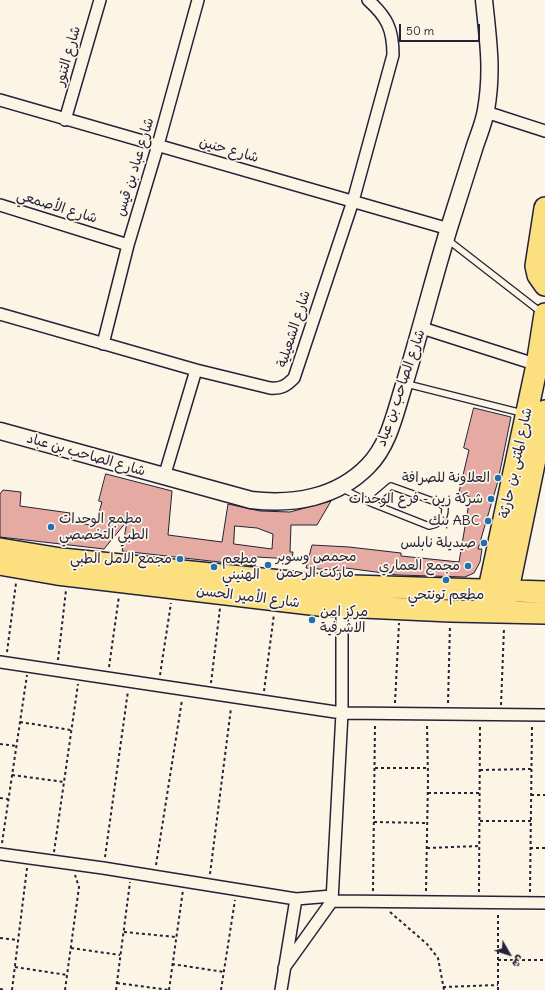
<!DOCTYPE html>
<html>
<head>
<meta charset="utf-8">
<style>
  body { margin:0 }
  #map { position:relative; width:545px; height:990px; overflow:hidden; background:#fcf5e5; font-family:Delius,"Playpen Sans Arabic",sans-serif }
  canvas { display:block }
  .north { position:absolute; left:489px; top:934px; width:40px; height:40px; -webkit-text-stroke:3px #fcf5e5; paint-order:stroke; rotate:129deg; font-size:11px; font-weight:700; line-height:16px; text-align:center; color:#22223b }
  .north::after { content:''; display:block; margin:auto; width:14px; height:18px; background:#22223b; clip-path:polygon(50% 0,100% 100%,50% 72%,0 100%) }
  .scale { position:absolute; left:399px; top:24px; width:81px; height:18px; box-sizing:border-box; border:2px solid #22223b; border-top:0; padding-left:5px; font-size:12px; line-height:14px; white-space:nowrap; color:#22223b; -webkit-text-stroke:3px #fcf5e5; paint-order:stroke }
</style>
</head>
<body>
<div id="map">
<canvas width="545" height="990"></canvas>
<div class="north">ش</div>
<div class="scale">50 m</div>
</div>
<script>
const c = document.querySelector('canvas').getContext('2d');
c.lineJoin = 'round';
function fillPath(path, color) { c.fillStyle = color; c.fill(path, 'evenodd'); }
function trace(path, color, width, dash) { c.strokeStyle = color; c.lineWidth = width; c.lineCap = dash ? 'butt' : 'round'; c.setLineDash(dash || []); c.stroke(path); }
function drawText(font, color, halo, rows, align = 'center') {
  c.font = font + ' Delius,"Playpen Sans Arabic",sans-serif'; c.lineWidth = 3.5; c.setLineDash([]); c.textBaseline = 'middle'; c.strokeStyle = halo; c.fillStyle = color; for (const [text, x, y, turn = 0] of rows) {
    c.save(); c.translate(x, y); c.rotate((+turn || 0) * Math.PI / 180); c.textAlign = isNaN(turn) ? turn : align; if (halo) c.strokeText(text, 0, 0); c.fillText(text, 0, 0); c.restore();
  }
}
const building = new Path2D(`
  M474 408 511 417 498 481 478 549H482L480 562 474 573 465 577 398 575 346 568 345 571 306 568 312 545 349 547 401 553V556L459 562 470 497 459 492 469 450 464 448Z
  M106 474 172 491 168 535 222 542 228 504 260 511 290 512 331 501 317 525H291L290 552H293L292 559 257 557 255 566 122 551 127 521 104 549 0 537V494L3 490 21 492 20 506 70 513 69 521 95 526 102 502 99 501ZM235 526 257 528 273 534 272 549 234 544Z`);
const path = new Path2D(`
  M7 652 16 583
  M58 660 66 590
  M109 667 119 596
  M160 675 171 603
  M211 683 220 608
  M264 691 274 614
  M395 703 399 623
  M448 703 450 625
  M501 705 504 628
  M20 722 71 730
  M0 744 16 746
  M375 768H428
  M480 770 531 769
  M12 775 64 782
  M428 793H479
  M531 795H545
  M0 798 8 799
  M480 821H531
  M374 822 427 823
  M2 843 27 675
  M427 848 479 846
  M530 848H545
  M54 852 78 684
  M105 857 128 691
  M156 865 182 700
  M210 874 231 708
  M373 891 375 723
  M426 891 428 779 427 723
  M479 892 480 724
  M530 892 532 725
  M390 912 427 944 438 958 444 990
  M124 932 176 937
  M0 938 18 940
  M71 948 120 955
  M498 960H545
  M172 964 224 972
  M15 967 67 975
  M117 983 169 990
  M443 987 498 985
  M0 989 5 990
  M12 990 27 868
  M65 990 79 887 75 875
  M116 990 130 882
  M169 990 183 890
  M221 990 235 900
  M498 990V913`);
const lane = new Path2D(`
  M448 240 542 313
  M407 384 522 413
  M343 489 371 503 429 526C441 524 445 519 445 508L441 504 391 486 371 503`);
const street = new Path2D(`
  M0 100 449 229
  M486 112 545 131
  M65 120 100 0
  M0 205 128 245
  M0 314 196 370 270 388C281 389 286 386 294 378L353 201 393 55C393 29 387 17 368 0
  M422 328 541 366
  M103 344 128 245 158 145 198 0
  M164 477 196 370
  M0 662 342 713 545 715
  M0 854 103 868 296 899 332 896
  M332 901 545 903
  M284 968 332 901 342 713V607
  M281 990 296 899`);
const secondary = new Path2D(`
  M0 431 251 500C293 505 337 498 368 466 389 445 395 413 404 385 420 333 433 280 449 228 457 202 466 175 474 149 478 136 484 123 486 110 493 70 488 40 484 0`);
const highway = new Path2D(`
  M545 208 536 266 538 275 545 285
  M0 549 61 559 321 585 545 592
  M0 564 57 574 319 605 451 611 545 613
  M486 603 537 365 545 314
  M505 604 545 411`);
const markers = [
  [498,478,4,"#1f6fb2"],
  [491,499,4,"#1f6fb2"],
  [488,521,4,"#1f6fb2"],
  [51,527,4,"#1f6fb2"],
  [484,543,4,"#1f6fb2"],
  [180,559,4,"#1f6fb2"],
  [268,565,4,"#1f6fb2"],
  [468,566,4,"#1f6fb2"],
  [214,567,4,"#1f6fb2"],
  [446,580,4,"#1f6fb2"],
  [312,620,4,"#1f6fb2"]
];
const streetNames = [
  ["شارع التنور",68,56,-74],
  ["شارع حنين",229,150,16],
  ["شارع عباد بن قيس",135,167,-73],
  ["شارع الأصمعي",57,207,17],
  ["شارع الشعيلية",294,329,-72],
  ["شارع الصاحب بن عباد",401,388,-71],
  ["شارع الصاحب بن عباد",86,455,16],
  ["شارع المثنى بن حارثة",516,463,-78],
  ["شارع الأمير الحسن",248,597,7]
];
const poiNames = [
  ["العلاونة للصرافة",490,478],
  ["شركة زين - فرع الوحدات",483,499],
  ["مطمع الوحدات",59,519,"left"],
  ["الطبي التخصصي",59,535,"left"],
  ["بنك ABC",480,521],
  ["صيديلة نابلس",476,543],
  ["محمص وسوبر",276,557,"left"],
  ["ماركت الرحمن",276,573,"left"],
  ["مجمع الامل الطبي",172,559],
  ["مطعم",222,559,"left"],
  ["الهنيني",222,575,"left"],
  ["مجمع العماري",460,566],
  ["مطعم تونتحي",446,595,"center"],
  ["مركز امن",320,612,"left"],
  ["الاشرفية",320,628,"left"]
];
fillPath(building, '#e5aba2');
trace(building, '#22223b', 1);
trace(lane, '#22223b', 8);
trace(street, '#22223b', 14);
trace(secondary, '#22223b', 19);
trace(highway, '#22223b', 24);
trace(path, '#22223b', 2, [3, 3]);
trace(lane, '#fcf5e5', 5.5);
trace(street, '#fcf5e5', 11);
trace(secondary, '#fcf5e5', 16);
trace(highway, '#fce080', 21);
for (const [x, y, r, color] of markers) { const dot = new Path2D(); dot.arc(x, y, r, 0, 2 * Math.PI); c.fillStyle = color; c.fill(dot); trace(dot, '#fcf5e5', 1.5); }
drawText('14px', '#22223b', '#fcf5e5', streetNames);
drawText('14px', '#22223b', '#fcf5e5', poiNames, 'right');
</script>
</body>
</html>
